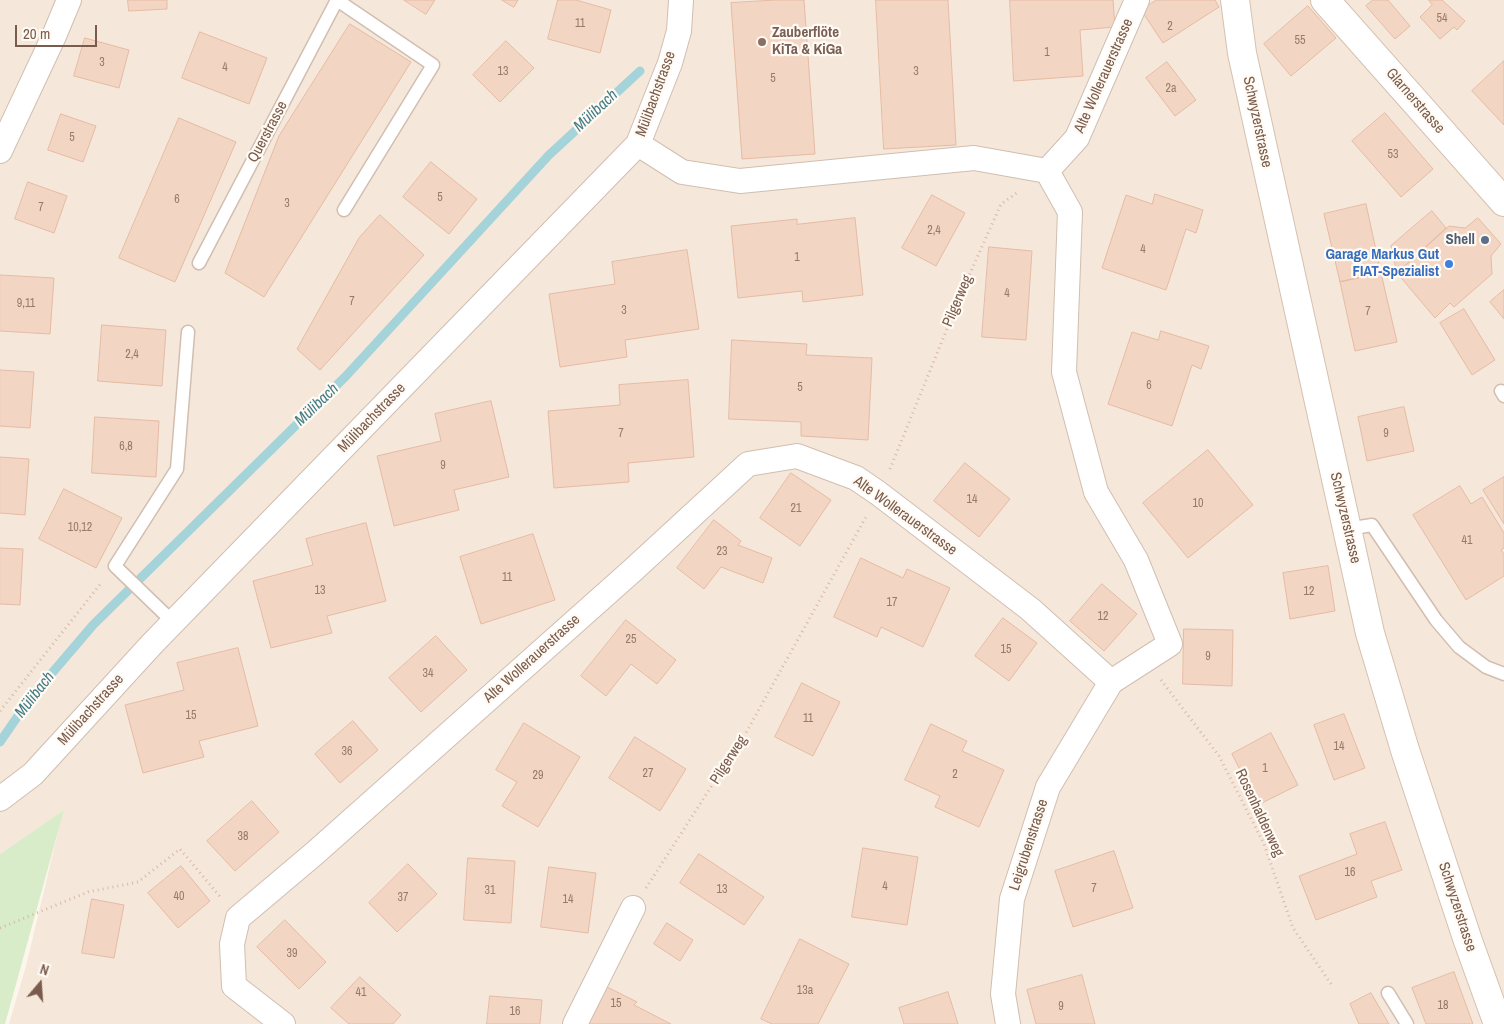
<!DOCTYPE html>
<html>
<head>
<meta charset="utf-8">
<style>
  body { margin:0 }
  #map { position:relative; width:1504px; height:1024px; overflow:hidden; background:#fdf6ec; font-family:"Archivo Narrow",sans-serif }
  canvas { display:block }
  .north { position:absolute; left:15px; top:959px; width:50px; height:50px; -webkit-text-stroke:4px #fffaf3; paint-order:stroke; rotate:18deg; font-size:14px; font-weight:700; line-height:20px; text-align:center; color:#7a5c4d }
  .north::after { content:''; display:block; margin:auto; width:18px; height:22px; background:#7a5c4d; clip-path:polygon(50% 0,100% 100%,50% 72%,0 100%) }
  .scale { position:absolute; left:15px; top:25px; width:82px; height:22px; box-sizing:border-box; border:2px solid #7a5c4d; border-top:0; padding-left:6px; font-size:15px; line-height:18px; white-space:nowrap; color:#7a5c4d; -webkit-text-stroke:4px #fffaf3; paint-order:stroke }
</style>
</head>
<body>
<div id="map">
<canvas width="1504" height="1024"></canvas>
<div class="north">N</div>
<div class="scale">20 m</div>
</div>
<script>
const c = document.querySelector('canvas').getContext('2d');
c.lineJoin = 'round';
function fillPath(path, color) { c.fillStyle = color; c.fill(path, 'evenodd'); }
function trace(path, color, width, dash) { c.strokeStyle = color; c.lineWidth = width; c.lineCap = dash ? 'butt' : 'round'; c.setLineDash(dash || []); c.stroke(path); }
function drawText(font, color, halo, rows, align = 'center') {
  c.font = font + ' "Archivo Narrow",sans-serif'; c.lineWidth = 4.5; c.setLineDash([]); c.textBaseline = 'middle'; c.strokeStyle = halo; c.fillStyle = color; for (const [text, x, y, turn = 0] of rows) {
    c.save(); c.translate(x, y); c.rotate((+turn || 0) * Math.PI / 180); c.textAlign = isNaN(turn) ? turn : align; if (halo) c.strokeText(text, 0, 0); c.fillText(text, 0, 0); c.restore();
  }
}
const residential = new Path2D(`
  M0 0H1504V1024H9L26 966 63 811 0 854Z`);
const green = new Path2D(`
  M64 810 5 1024H0V854Z`);
const stream = new Path2D(`
  M0 742 29 700 93 625 346 376 549 155 640 71`);
const building = new Path2D(`
  M128 0H167V9L129 11Z
  M404 0H435L426 14Z
  M502 0H518L514 7Z
  M558 0H576L611 10 600 53 548 39Z
  M776 0H804L815 154 742 159 731 3Z
  M876 0H948L956 145 884 149Z
  M1010 0H1113L1115 27 1080 30 1083 76 1014 81Z
  M1157 0H1215L1219 7 1163 43 1141 10Z
  M1373 0H1388L1410 26 1395 39 1366 6Z
  M1429 0H1442L1465 21 1457 30 1454 27 1440 39 1420 17 1432 5Z
  M1308 6 1336 38 1291 76 1264 44Z
  M350 24 411 62 264 297 225 273 279 136Z
  M200 32 267 58 249 104 182 78Z
  M85 38 129 50 119 88 74 76Z
  M506 41 534 68 500 102 473 75Z
  M1504 61V125L1472 91Z
  M1167 62 1196 100 1175 116 1146 78Z
  M1385 113 1433 169 1401 197 1352 141Z
  M61 114 96 126 83 162 48 150Z
  M179 118 236 142 175 282 119 258Z
  M431 162 477 199 449 234 403 197Z
  M28 182 67 196 54 233 15 219Z
  M1155 194 1203 210 1196 233 1186 229 1166 290 1102 268 1126 195 1152 204Z
  M932 195 965 213 936 266 902 248Z
  M1366 204 1381 273 1340 282 1324 214Z
  M1432 211 1446 228 1397 273 1391 246Z
  M380 215 424 255 320 370 297 349 359 238Z
  M855 218 863 295 803 302 802 291 738 298 731 226 797 219V224Z
  M1478 218 1501 244 1491 256 1492 274 1454 307 1450 303 1435 318 1397 273 1449 226 1465 228Z
  M989 247 1032 251 1026 340 982 337Z
  M687 250 699 329 625 340 627 357 560 367 549 294 615 284 612 262Z
  M1381 273 1397 342 1355 351 1340 282Z
  M0 275 54 278 50 334 0 331Z
  M1504 290V319L1490 302Z
  M1464 309 1495 360 1472 375 1440 323Z
  M102 325 166 330 162 386 98 381Z
  M1161 331 1209 346 1201 369 1192 365 1172 426 1108 404 1132 332 1158 340Z
  M732 340 807 344 806 355 872 358 868 440 801 436V422L729 419Z
  M0 370 34 372 30 428 0 426Z
  M688 380 694 457 628 463 629 482 554 488 548 411 620 405 619 385Z
  M491 401 509 477 454 490 459 510 394 526 377 456 441 441 435 414Z
  M1404 407 1414 451 1367 461 1358 417Z
  M95 417 159 421 156 477 92 473Z
  M1208 450 1253 505 1188 558 1143 503Z
  M0 457 29 459 25 515 0 513Z
  M965 463 1010 499 979 537 934 501Z
  M791 473 831 500 800 546 760 518Z
  M1504 477V524L1483 490Z
  M1460 486 1471 504 1482 497 1504 533V548L1501 550 1504 554V576L1466 600 1413 515Z
  M64 489 122 518 96 568 39 539Z
  M714 520 741 541 738 545 772 558 763 583 721 567 704 589 677 568Z
  M366 523 386 601 327 616 332 633 271 648 253 581 313 565 306 539Z
  M533 534 555 600 481 624 460 557Z
  M0 548 23 549 20 605 0 604Z
  M861 558 903 578 907 569 950 588 923 647 881 627 877 637 834 617Z
  M1328 566 1335 611 1290 619 1283 573Z
  M1102 584 1137 614 1104 651 1070 621Z
  M1003 618 1037 643 1009 681 975 656Z
  M626 620 676 660 657 684 631 664 606 696 581 676Z
  M1184 629 1233 630 1232 686 1183 684Z
  M436 636 467 670 421 712 389 678Z
  M238 648 258 726 199 741 204 757 143 773 125 705 184 690 177 663Z
  M802 683 840 702 813 756 775 737Z
  M1344 714 1365 768 1334 780 1314 725Z
  M353 721 378 750 340 783 315 754Z
  M524 723 580 757 538 827 502 806 517 782 496 770Z
  M931 724 967 741 962 751 1004 770 979 827 935 807 940 796 905 780Z
  M1271 733 1298 785 1258 805 1232 754Z
  M635 737 686 769 660 811 609 778Z
  M252 801 279 832 235 871 207 841Z
  M1385 822 1402 870 1371 881 1377 897 1316 920 1299 876 1357 854 1350 834Z
  M863 848 918 857 907 925 852 917Z
  M1114 851 1133 908 1073 927 1055 871Z
  M699 854 764 897 744 925 680 883Z
  M468 858 515 861 511 923 464 920Z
  M408 864 437 894 397 932 369 903Z
  M181 866 210 901 178 928 148 893Z
  M549 867 596 873 588 933 541 927Z
  M92 899 124 905 114 958 82 953Z
  M285 920 326 962 299 989 257 947Z
  M667 923 693 940 680 961 654 944Z
  M800 939 849 964 818 1024H772L761 1019Z
  M1454 972 1473 1024H1426L1412 988Z
  M1082 975 1095 1024H1036L1027 990Z
  M360 977 401 1015 393 1024H349L331 1008Z
  M605 986 637 1002 634 1005 671 1024H587Z
  M948 992 958 1024H904L899 1008Z
  M1371 993 1389 1024H1359L1350 1004Z
  M490 996 542 1000 540 1024H487Z`);
const path = new Path2D(`
  M890 469 964 287 1001 204 1018 192
  M1161 680 1219 756 1264 844 1293 928 1333 987
  M0 711 102 582
  M646 888 747 731 867 515
  M0 928 88 892 138 882 180 849 222 899`);
const lane = new Path2D(`
  M337 0 433 65 344 210
  M199 263 337 0
  M1501 391 1504 396
  M1347 529 1372 525 1436 620 1459 647 1486 667 1504 674
  M173 622 115 566 177 469 188 332
  M1388 993 1407 1024`);
const street = new Path2D(`
  M638 144 682 172 740 181 974 158 1047 171
  M0 151 54 36 69 0
  M1047 171 1077 138 1137 0
  M0 799 33 774 152 644 638 144 670 63 679 31 681 0
  M283 1024 234 986 232 944 238 918 315 853 633 570 748 464 797 456 856 478 878 493 1030 609 1111 682
  M575 1024 633 908
  M1008 1024 1003 994 1012 899 1048 787 1111 682 1170 644 1136 560 1096 492 1064 372 1070 212 1047 171`);
const secondary = new Path2D(`
  M1235 0 1242 53 1370 633 1405 750 1468 941 1498 1024
  M1325 0 1504 202`);
const markers = [
  [762,42,5,"#8d6e63"],
  [1485,240,5,"#5c6f8a"],
  [1449,264,5,"#3f7fe0"]
];
const numberNames = [
  ["54",1442,19],
  ["11",580,24],
  ["2",1170,27],
  ["55",1300,41],
  ["1",1047,53],
  ["3",102,63],
  ["4",225,68],
  ["13",503,72],
  ["3",916,72],
  ["5",773,79],
  ["2a",1171,89],
  ["5",72,138],
  ["53",1393,155],
  ["5",440,198],
  ["6",177,200],
  ["3",287,204],
  ["7",41,208],
  ["2,4",934,231],
  ["4",1143,250],
  ["1",797,258],
  ["4",1007,294],
  ["7",352,302],
  ["9,11",26,304],
  ["3",624,311],
  ["7",1368,312],
  ["2,4",132,355],
  ["6",1149,386],
  ["5",800,388],
  ["7",621,434],
  ["9",1386,434],
  ["6,8",126,447],
  ["9",443,466],
  ["14",972,500],
  ["10",1198,504],
  ["21",796,509],
  ["10,12",80,528],
  ["41",1467,541],
  ["23",722,552],
  ["11",507,578],
  ["13",320,591],
  ["12",1309,592],
  ["17",892,603],
  ["12",1103,617],
  ["25",631,640],
  ["15",1006,650],
  ["9",1208,657],
  ["34",428,674],
  ["15",191,716],
  ["11",808,719],
  ["14",1339,747],
  ["36",347,752],
  ["1",1265,769],
  ["27",648,774],
  ["2",955,775],
  ["29",538,776],
  ["38",243,837],
  ["16",1350,873],
  ["4",885,887],
  ["7",1094,889],
  ["13",722,890],
  ["31",490,891],
  ["40",179,897],
  ["37",403,898],
  ["14",568,900],
  ["39",292,954],
  ["13a",805,991],
  ["41",361,993],
  ["15",616,1004],
  ["18",1443,1006],
  ["9",1061,1007],
  ["16",515,1012]
];
const educationNames = [
  ["Zauberflöte",772,33],
  ["KiTa & KiGa",772,50]
];
const streetNames = [
  ["Alte Wollerauerstrasse",1104,76,-66],
  ["Mülibachstrasse",656,94,-70],
  ["Glarnerstrasse",1415,101,49],
  ["Schwyzerstrasse",1257,122,78],
  ["Querstrasse",268,132,-62],
  ["Pilgerweg",958,301,-67],
  ["Mülibachstrasse",372,418,-46],
  ["Alte Wollerauerstrasse",905,516,36],
  ["Schwyzerstrasse",1345,518,77],
  ["Alte Wollerauerstrasse",532,659,-42],
  ["Mülibachstrasse",91,710,-48],
  ["Pilgerweg",729,760,-57],
  ["Rosenhaldenweg",1259,813,65],
  ["Leigrubenstrasse",1029,845,-72],
  ["Schwyzerstrasse",1457,907,72]
];
const serviceNames = [
  ["Shell",1475,240]
];
const shopNames = [
  ["Garage Markus Gut",1439,255],
  ["FIAT-Spezialist",1439,272]
];
const waterNames = [
  ["Mülibach",596,111,-43],
  ["Mülibach",317,405,-44],
  ["Mülibach",35,695,-52]
];
fillPath(residential, '#f5e8da');
fillPath(green, '#d8ecc9');
trace(stream, '#a5d3da', 9);
fillPath(building, '#f3d5c3');
trace(building, '#e6bba3', 1);
trace(lane, '#d1beb0', 15);
trace(street, '#d1beb0', 26);
trace(secondary, '#d6c0b0', 30);
trace(path, '#d9b8a5', 3, [1, 4]);
trace(lane, '#fff', 12);
trace(street, '#fff', 24);
trace(secondary, '#fff', 28);
for (const [x, y, r, color] of markers) { const dot = new Path2D(); dot.arc(x, y, r, 0, 2 * Math.PI); c.fillStyle = color; c.fill(dot); trace(dot, '#fffaf3', 2); }
drawText('12px', '#987a6a', null, numberNames);
drawText('bold 15px', '#785e54', '#fffaf3', educationNames, 'left');
drawText('15px', '#7a5c4d', '#fffaf3', streetNames);
drawText('bold 15px', '#4e5e75', '#fffaf3', serviceNames, 'right');
drawText('bold 15px', '#366cbe', '#fffaf3', shopNames, 'right');
drawText('italic 16px', '#437c86', '#fffaf3', waterNames);
</script>
</body>
</html>
